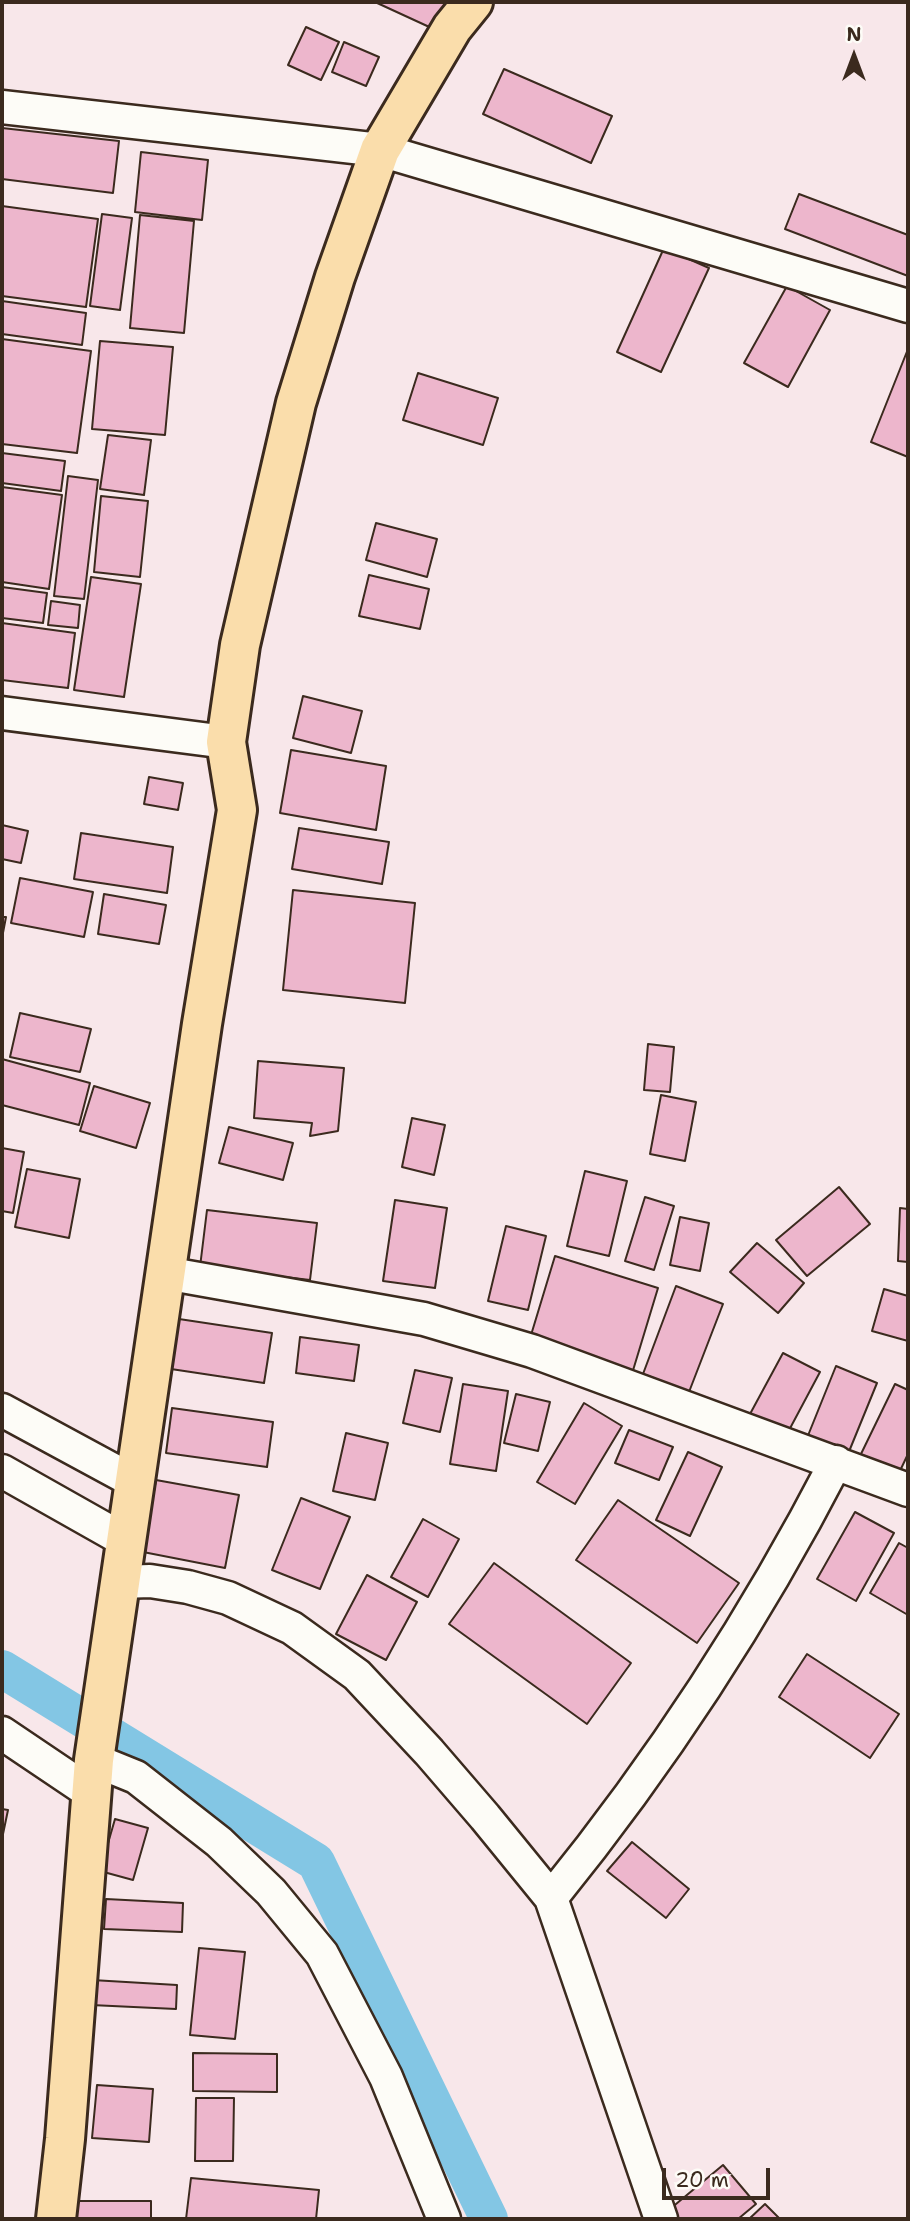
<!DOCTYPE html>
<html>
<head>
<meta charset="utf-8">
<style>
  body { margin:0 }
  #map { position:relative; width:910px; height:2221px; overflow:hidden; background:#f8e7ea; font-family:"Shantell Sans",sans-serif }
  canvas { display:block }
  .frame { position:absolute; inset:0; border:4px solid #3b2a1e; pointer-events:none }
  .north { position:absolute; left:819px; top:21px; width:70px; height:70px; -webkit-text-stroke:5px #fdfcf7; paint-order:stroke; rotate:0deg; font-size:19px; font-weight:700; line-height:28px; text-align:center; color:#3b2a1e }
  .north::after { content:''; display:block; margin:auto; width:24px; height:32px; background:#3b2a1e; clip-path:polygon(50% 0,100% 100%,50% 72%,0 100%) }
  .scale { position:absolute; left:662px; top:2168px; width:108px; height:32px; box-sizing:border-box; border:4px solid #3b2a1e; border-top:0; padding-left:9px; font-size:21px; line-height:24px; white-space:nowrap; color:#3b2a1e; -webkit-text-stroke:5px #fdfcf7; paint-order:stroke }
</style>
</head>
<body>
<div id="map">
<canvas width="910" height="2221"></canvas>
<div class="frame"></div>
<div class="north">N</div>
<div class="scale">20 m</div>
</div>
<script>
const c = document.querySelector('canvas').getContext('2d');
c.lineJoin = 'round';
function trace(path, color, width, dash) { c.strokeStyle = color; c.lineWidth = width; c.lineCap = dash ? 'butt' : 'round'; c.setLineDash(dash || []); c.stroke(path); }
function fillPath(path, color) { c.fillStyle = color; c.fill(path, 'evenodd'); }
const canal = new Path2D(`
  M2 1669 316 1862 489 2219`);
const building = new Path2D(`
  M375 2H453L438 31Z
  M306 27 339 42 321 80 288 65Z
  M344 42 379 57 366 86 332 72Z
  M504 69 612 116 591 163 483 114Z
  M2 128 119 141 113 193 2 179Z
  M141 152 208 160 202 220 135 212Z
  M799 194 908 235V276L785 229Z
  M2 206 98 219 86 307 2 296Z
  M102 214 132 218 120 310 90 306Z
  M140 215 194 221 184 333 130 328Z
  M664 248 709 268 661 372 617 352Z
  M787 286 830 310 788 387 744 363Z
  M2 301 86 313 82 345 2 334Z
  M2 339 91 351 77 453 2 444Z
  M100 341 173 347 165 435 92 429Z
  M908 349V457L871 442Z
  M418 373 498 398 483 445 403 420Z
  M108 435 151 440 144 495 100 489Z
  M2 453 65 461 61 491 2 483Z
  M68 476 98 480 84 599 54 596Z
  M2 487 62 495 49 589 2 582Z
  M101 496 148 501 140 577 94 572Z
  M376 523 437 539 427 577 366 560Z
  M369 575 429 589 420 629 359 616Z
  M91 577 141 584 124 697 74 690Z
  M2 587 47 593 43 623 2 618Z
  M51 601 80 605 78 628 48 625Z
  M2 623 75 633 68 688 2 680Z
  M303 696 362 711 351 753 293 738Z
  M291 750 386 766 376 830 280 813Z
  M149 777 183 783 178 810 144 804Z
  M2 825 28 831 21 863 2 859Z
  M299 828 389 842 382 884 292 869Z
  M81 833 173 847 167 893 74 879Z
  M20 878 93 892 84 937 11 923Z
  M293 890 415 903 405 1003 283 990Z
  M104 894 166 905 159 944 98 934Z
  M2 917H6L2 938Z
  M20 1013 91 1029 80 1072 10 1057Z
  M648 1044 674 1047 670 1092 644 1090Z
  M2 1059 90 1083 79 1125 2 1105Z
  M258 1061 344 1068 338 1131 310 1136 312 1123 254 1118Z
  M94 1086 150 1103 136 1148 80 1131Z
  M661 1095 696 1102 685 1161 650 1154Z
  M412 1118 445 1125 434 1175 402 1167Z
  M229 1127 293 1143 283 1180 219 1163Z
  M2 1148 24 1152 13 1213 2 1211Z
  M27 1169 80 1179 69 1238 15 1227Z
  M585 1171 627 1181 609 1256 567 1246Z
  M839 1187 870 1224 807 1276 776 1240Z
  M645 1197 674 1206 654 1270 625 1261Z
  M395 1200 447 1208 435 1288 383 1281Z
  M900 1208 908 1209V1262L898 1261Z
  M207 1210 317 1223 310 1280 200 1267Z
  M680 1217 709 1223 700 1271 670 1265Z
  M506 1226 546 1236 528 1310 488 1301Z
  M757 1243 804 1283 778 1313 730 1272Z
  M555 1256 658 1288 631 1377 528 1345Z
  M676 1286 723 1304 689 1392 643 1374Z
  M884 1289 908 1296V1341L872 1331Z
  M179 1319 272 1333 264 1383 171 1369Z
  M300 1337 359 1345 354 1381 296 1373Z
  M783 1353 820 1372 787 1434 750 1414Z
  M836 1366 877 1383 848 1454 807 1438Z
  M415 1370 452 1378 440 1432 403 1423Z
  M463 1384 508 1391 496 1471 450 1464Z
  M895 1384 908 1390V1454L898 1475 860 1456Z
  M516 1394 550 1402 538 1451 504 1443Z
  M584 1403 622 1426 575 1504 537 1482Z
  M172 1408 273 1422 267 1467 166 1453Z
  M629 1430 673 1447 659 1480 615 1463Z
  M346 1433 388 1443 375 1500 333 1491Z
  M688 1452 722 1467 690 1536 656 1520Z
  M156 1480 239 1495 225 1568 143 1552Z
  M301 1498 350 1517 320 1589 272 1570Z
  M618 1500 739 1583 697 1643 576 1560Z
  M855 1512 894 1533 856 1601 817 1579Z
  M423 1519 459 1539 428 1597 391 1577Z
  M899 1543 908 1548V1615L870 1593Z
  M494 1563 631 1663 587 1724 449 1624Z
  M367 1575 417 1602 386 1660 336 1634Z
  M807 1654 899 1714 870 1758 779 1697Z
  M2 1809 8 1810 3 1834H2Z
  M115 1819 148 1828 133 1880 100 1871Z
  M632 1842 689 1889 666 1918 607 1871Z
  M106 1899 183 1903 182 1932 104 1929Z
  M199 1948 245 1952 235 2039 190 2035Z
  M92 1980 177 1985 176 2009 91 2005Z
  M193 2053 277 2054V2092L193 2091Z
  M97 2085 153 2089 149 2142 92 2138Z
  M196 2098H234L233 2161H195Z
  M723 2165 756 2204 738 2219H678L670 2209Z
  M191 2178 319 2190 316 2219H186Z
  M68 2201H151V2219H68Z
  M765 2204 780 2219H749Z`);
const minor = new Path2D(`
  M2 107 380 150 908 306
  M2 713 226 742
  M165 1273 424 1319 532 1351 908 1490
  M2 1410 135 1482
  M2 1471 126 1541
  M121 1582 150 1581 188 1587 228 1598 292 1628 357 1675 429 1752 485 1817 551 1898 661 2219
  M2 1733 91 1793
  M94 1760 136 1777 219 1842 271 1892 322 1954 386 2077 444 2219
  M551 1898C659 1765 757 1615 836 1462`);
const primary = new Path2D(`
  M56 2219 65 2139 94 1760 202 1024 237 810 226 742 240 645 296 403 335 277 380 150 452 28 473 2`);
trace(canal, '#83c6e4', 38);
fillPath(building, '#edb6cc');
trace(building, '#3b2a1e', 2);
trace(minor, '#3b2a1e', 37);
trace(primary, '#3b2a1e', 44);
trace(minor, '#fdfcf7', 32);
trace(primary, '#faddab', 38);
</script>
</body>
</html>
